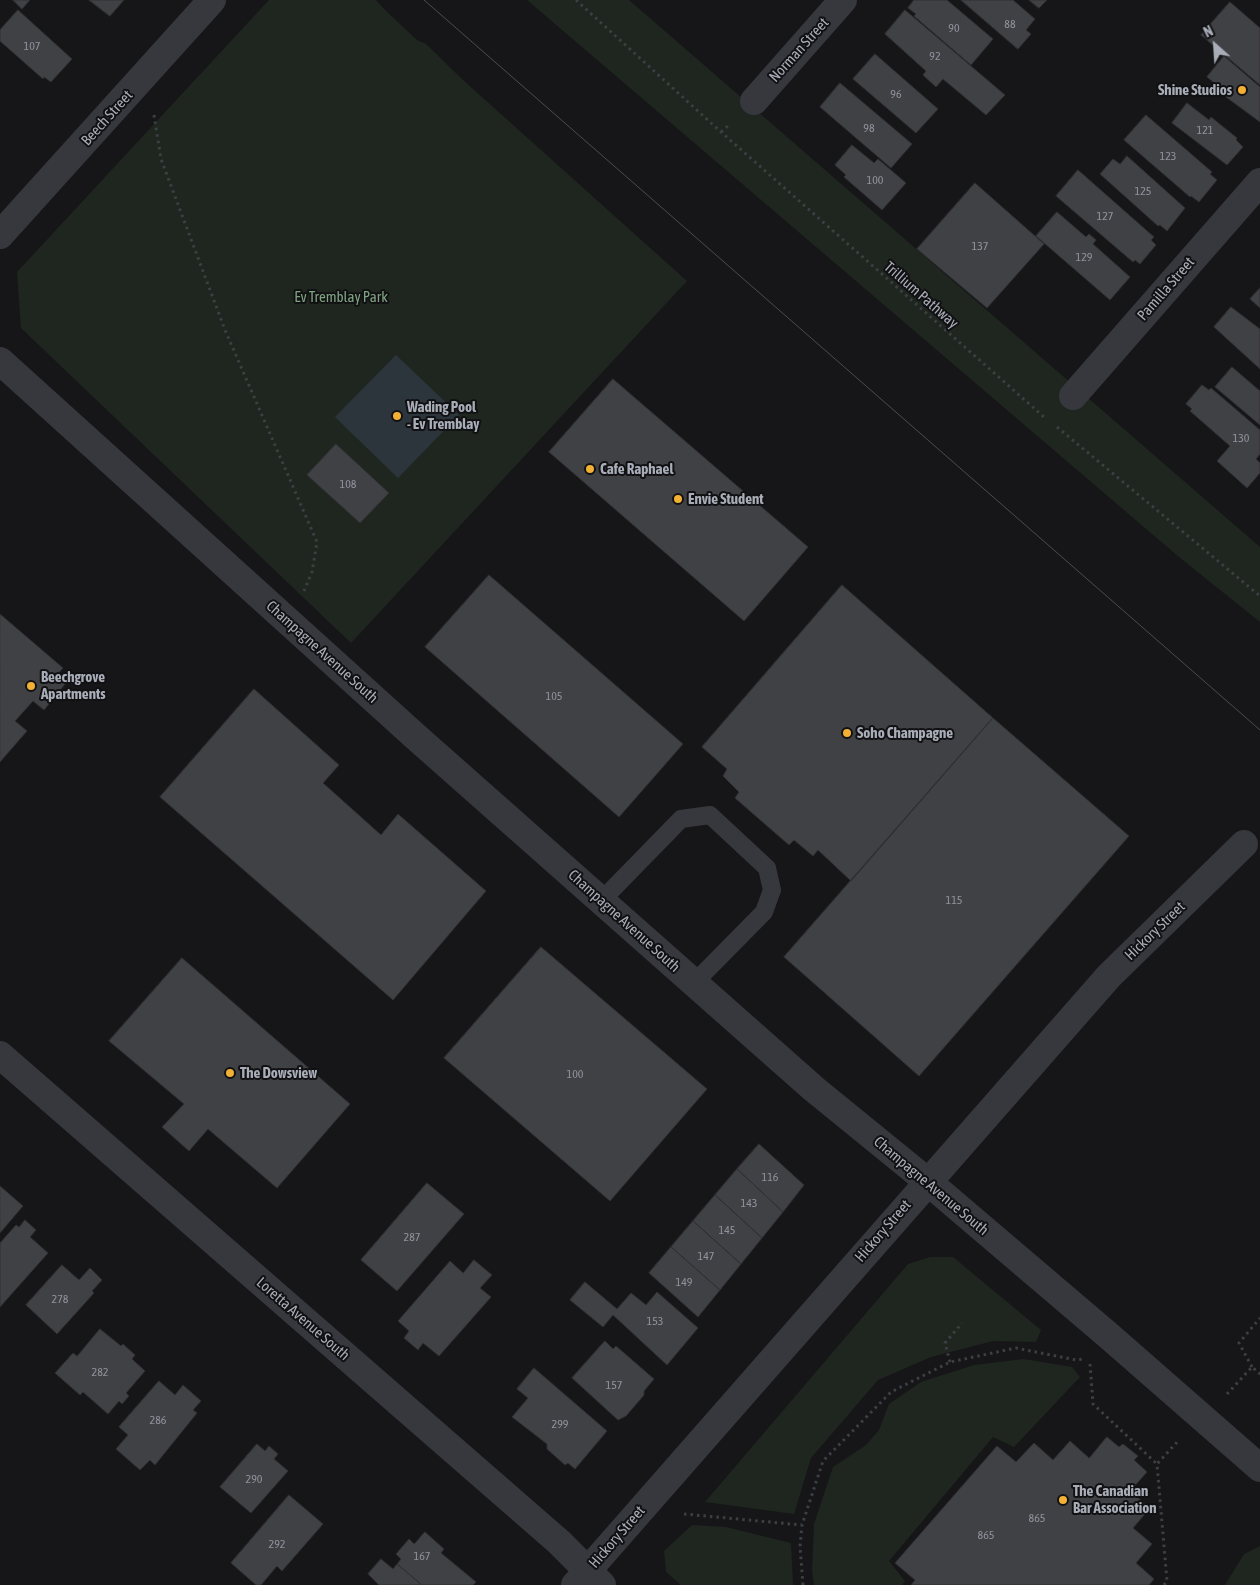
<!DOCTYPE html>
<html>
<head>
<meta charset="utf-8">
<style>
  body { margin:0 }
  #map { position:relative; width:1260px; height:1585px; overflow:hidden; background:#161618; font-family:"Asap Condensed",sans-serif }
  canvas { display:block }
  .north { position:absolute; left:1190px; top:20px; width:50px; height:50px; -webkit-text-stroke:4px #111113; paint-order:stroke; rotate:334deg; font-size:14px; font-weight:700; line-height:20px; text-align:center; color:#a8adb8 }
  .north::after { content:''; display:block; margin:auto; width:18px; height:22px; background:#a8adb8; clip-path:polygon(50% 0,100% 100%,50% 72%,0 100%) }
</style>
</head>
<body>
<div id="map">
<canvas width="1260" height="1585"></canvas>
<div class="north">N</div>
</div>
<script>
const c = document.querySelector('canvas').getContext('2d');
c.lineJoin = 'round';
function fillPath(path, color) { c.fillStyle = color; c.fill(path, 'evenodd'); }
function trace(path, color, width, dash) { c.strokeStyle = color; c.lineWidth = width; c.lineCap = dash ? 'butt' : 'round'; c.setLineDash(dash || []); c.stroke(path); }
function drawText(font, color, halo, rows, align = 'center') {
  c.font = font + ' "Asap Condensed",sans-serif'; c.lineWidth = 4; c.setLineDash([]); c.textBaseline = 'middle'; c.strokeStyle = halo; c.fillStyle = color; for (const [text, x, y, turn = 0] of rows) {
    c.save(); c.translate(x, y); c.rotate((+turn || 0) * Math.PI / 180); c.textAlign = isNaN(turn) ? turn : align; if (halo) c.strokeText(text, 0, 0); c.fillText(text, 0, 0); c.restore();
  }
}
const green = new Path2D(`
  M269 0H376L385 10 417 40 426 44 463 80 687 281 351 643 21 328 17 272Z
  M527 0H629L1260 547V622L1179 557Z
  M930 1257H953L1041 1330 1036 1342 993 1341 931 1357 878 1380 811 1458 794 1514 705 1502 908 1264Z
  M1024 1359 1072 1367 1080 1377 1014 1447 993 1437 889 1561 905 1581 902 1585H814L812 1571 814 1524 833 1467 866 1445 879 1430 889 1404 921 1382 974 1365Z
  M692 1525 726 1527 791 1543 793 1585H681L666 1572 664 1551Z
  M1260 1546V1585H1225L1244 1554Z`);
const water = new Path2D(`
  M396 355 459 415 398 478 335 417Z`);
const building = new Path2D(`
  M13 0H30L22 9Z
  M89 0H124L110 16Z
  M914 0H947L993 39 971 65 914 16 916 14 908 8Z
  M961 0H1013L1035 19 1026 30 1031 34 1018 49Z
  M1029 0H1047L1039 8Z
  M1230 2 1260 28V85L1201 35Z
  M18 10 72 59 51 82 44 77 43 79 0 41V30Z
  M905 10 1005 95 986 115 943 79 936 87 923 75 926 71 885 34Z
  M875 54 938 109 916 133 853 79Z
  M1224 56 1260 87V122L1226 97 1228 94 1207 77Z
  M840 83 912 144 891 168 820 107Z
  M1187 103 1209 120 1211 117 1237 138 1236 140 1243 147 1227 165 1172 123Z
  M1146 115 1212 172 1210 174 1217 180 1199 202 1191 196 1190 197 1124 140Z
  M852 145 874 163 878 159 906 183 882 210 844 177 846 175 835 165Z
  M1127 156 1185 208 1167 231 1160 225 1158 226 1100 174 1113 159 1120 164Z
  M1078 170 1154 237 1151 240 1156 245 1140 264 1135 260 1133 262 1056 196Z
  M975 183 1044 244 987 308 917 249Z
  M1057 212 1086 237 1089 234 1096 240 1093 244 1130 277 1110 300 1036 236Z
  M1260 288V308L1250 299Z
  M1231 307 1260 329V369L1214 327Z
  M1232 367 1260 391V425L1215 387Z
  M613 379 808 547 744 621 549 452Z
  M1202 385 1209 390 1211 388 1260 430V454L1256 459 1260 463V473L1247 488 1217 461 1230 446 1190 411 1192 409 1186 404Z
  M336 444 389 493 360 523 307 475Z
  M489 575 683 744 619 817 425 647Z
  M842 585 993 718 851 881 818 850 813 856 794 840 789 845 735 798 739 792 723 776 727 769 702 747Z
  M0 614 63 668 56 676 65 684 44 710 33 701 15 721 27 731 0 762Z
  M254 689 339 765 323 783 381 835 398 814 486 891 393 1000 160 797Z
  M993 718 1129 836 919 1076 784 957Z
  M541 947 707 1089 610 1201 444 1058Z
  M182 958 350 1104 277 1188 208 1129 189 1151 162 1127 184 1104 109 1041Z
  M759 1144 804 1185 783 1212 737 1169Z
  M737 1169 783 1212 762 1238 715 1195Z
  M427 1183 464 1214 397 1291 361 1260Z
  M0 1186 23 1206 0 1233Z
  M715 1195 762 1238 741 1264 693 1221Z
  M25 1220 36 1230 30 1237 48 1253 0 1307V1243L16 1225 19 1227Z
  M693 1221 741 1264 720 1290 671 1247Z
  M671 1247 720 1290 698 1317 649 1273Z
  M474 1260 492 1275 480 1288 491 1297 439 1356 423 1343 418 1350 404 1338 409 1331 398 1321 450 1261 463 1273Z
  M62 1265 79 1280 90 1268 102 1280 92 1291 94 1293 57 1334 26 1305Z
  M585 1282 617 1309 631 1293 646 1305 657 1292 698 1328 667 1365 613 1315 603 1327 570 1300Z
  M100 1329 121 1346 123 1344 135 1355 132 1359 145 1371 126 1393 129 1396 122 1404 119 1401 108 1414 83 1392 80 1395 55 1373 73 1353 77 1356Z
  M605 1341 613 1349 616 1346 654 1379 644 1391V1395L626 1416 618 1420 572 1378Z
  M534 1368 607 1431 575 1469 568 1463 565 1465 547 1449V1444L512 1417 528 1398 517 1389Z
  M159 1381 175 1395 183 1385 201 1401 193 1410 197 1413 155 1465 150 1460 140 1470 116 1449 128 1435 119 1427Z
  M1107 1437 1119 1447 1123 1444 1138 1456 1134 1460 1147 1472 1130 1491 1150 1508 1133 1528 1152 1544 1136 1563 1154 1579 1149 1585H911L915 1580 895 1563 997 1446 1016 1462 1034 1443 1053 1460 1070 1441 1089 1458Z
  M257 1444 265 1451 269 1446 278 1454 274 1459 288 1471 251 1513 220 1487Z
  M289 1495 323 1524 282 1571 277 1566 261 1585H256L231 1563Z
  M425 1532 444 1549 441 1553 476 1582 473 1585H422L397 1564 401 1559 396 1554 409 1539 414 1544Z
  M381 1559 393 1569 397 1564 422 1585H379L368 1574Z`);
const path = new Path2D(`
  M576 0 721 132 1044 417
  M154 115 161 159 225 330 317 542 312 572 304 591
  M721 132 730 124
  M1057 427 1260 596
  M950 1362 945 1343 962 1323
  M1090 1364 1093 1404 1157 1464
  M1252 1367 1239 1343 1260 1318
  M1227 1394 1252 1367 1260 1374
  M684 1514 802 1525
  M803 1585 800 1546 802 1525 823 1461 891 1392 950 1362 1016 1348 1076 1360 1083 1359
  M1164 1585 1167 1581 1157 1464 1179 1440`);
const lane = new Path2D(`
  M601 901 681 819 710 815 767 868 772 890 764 912 694 983`);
const street = new Path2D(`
  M754 101 843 0
  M0 235 212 0
  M0 361 416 737 814 1089 927 1181 1109 1336 1260 1468
  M1073 396 1260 182
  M0 1055 559 1542 602 1585
  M575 1585 1109 976 1244 844`);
const tram = new Path2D(`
  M424 0 1260 730`);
const markers = [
  [1242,90,5,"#f2b134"],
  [397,416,5,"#f2b134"],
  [590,469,5,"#f2b134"],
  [678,499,5,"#f2b134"],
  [31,686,5,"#f2b134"],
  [847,733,5,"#f2b134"],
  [230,1073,5,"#f2b134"],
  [1063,1500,5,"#f2b134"]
];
const numberNames = [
  ["88",1010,24],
  ["90",954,28],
  ["107",32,46],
  ["92",935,56],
  ["96",896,94],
  ["98",869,128],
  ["121",1205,130],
  ["123",1168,156],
  ["100",875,180],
  ["125",1143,191],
  ["127",1105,216],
  ["137",980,246],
  ["129",1084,257],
  ["130",1241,438],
  ["108",348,484],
  ["105",554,696],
  ["115",954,900],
  ["100",575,1074],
  ["116",770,1177],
  ["143",749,1203],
  ["145",727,1230],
  ["287",412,1237],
  ["147",706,1256],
  ["149",684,1282],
  ["278",60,1299],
  ["153",655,1321],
  ["282",100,1372],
  ["157",614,1385],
  ["286",158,1420],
  ["299",560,1424],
  ["290",254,1479],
  ["865",1037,1518],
  ["865",986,1535],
  ["292",277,1544],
  ["167",422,1556]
];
const streetNames = [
  ["Norman Street",799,50,-48],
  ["Beech Street",107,118,-48],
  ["Pamilla Street",1166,289,-49],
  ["Trillium Pathway",921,295,41],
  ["Champagne Avenue South",322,652,42],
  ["Champagne Avenue South",624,921,42],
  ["Hickory Street",1155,931,-44],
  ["Champagne Avenue South",931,1186,40],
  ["Hickory Street",883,1231,-49],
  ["Loretta Avenue South",303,1319,41],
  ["Hickory Street",617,1537,-49]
];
const poiNames = [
  ["Shine Studios",1232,90,"right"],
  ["Wading Pool",407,407],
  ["- Ev Tremblay",407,424],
  ["Cafe Raphael",600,469],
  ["Envie Student",688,499],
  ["Beechgrove",41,677],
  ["Apartments",41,694],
  ["Soho Champagne",857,733],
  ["The Dowsview",240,1073],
  ["The Canadian",1073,1491],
  ["Bar Association",1073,1508]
];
const parkNames = [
  ["Ev Tremblay Park",341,297]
];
fillPath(green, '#1e261f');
fillPath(water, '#2c353c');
fillPath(building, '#404145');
trace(building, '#303034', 1);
trace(path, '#3d3f44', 3, [2.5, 4]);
trace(lane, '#37383d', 18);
trace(street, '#37383d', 28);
trace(tram, '#4a4c52', 1);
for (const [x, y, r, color] of markers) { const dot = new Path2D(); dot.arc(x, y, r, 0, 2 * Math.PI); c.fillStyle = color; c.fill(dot); trace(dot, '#111113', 2); }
drawText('12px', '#8e929b', null, numberNames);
drawText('15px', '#a8adb8', '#111113', streetNames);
drawText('bold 15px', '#a8adb8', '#111113', poiNames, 'left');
drawText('15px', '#7fa381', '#111113', parkNames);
</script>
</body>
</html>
